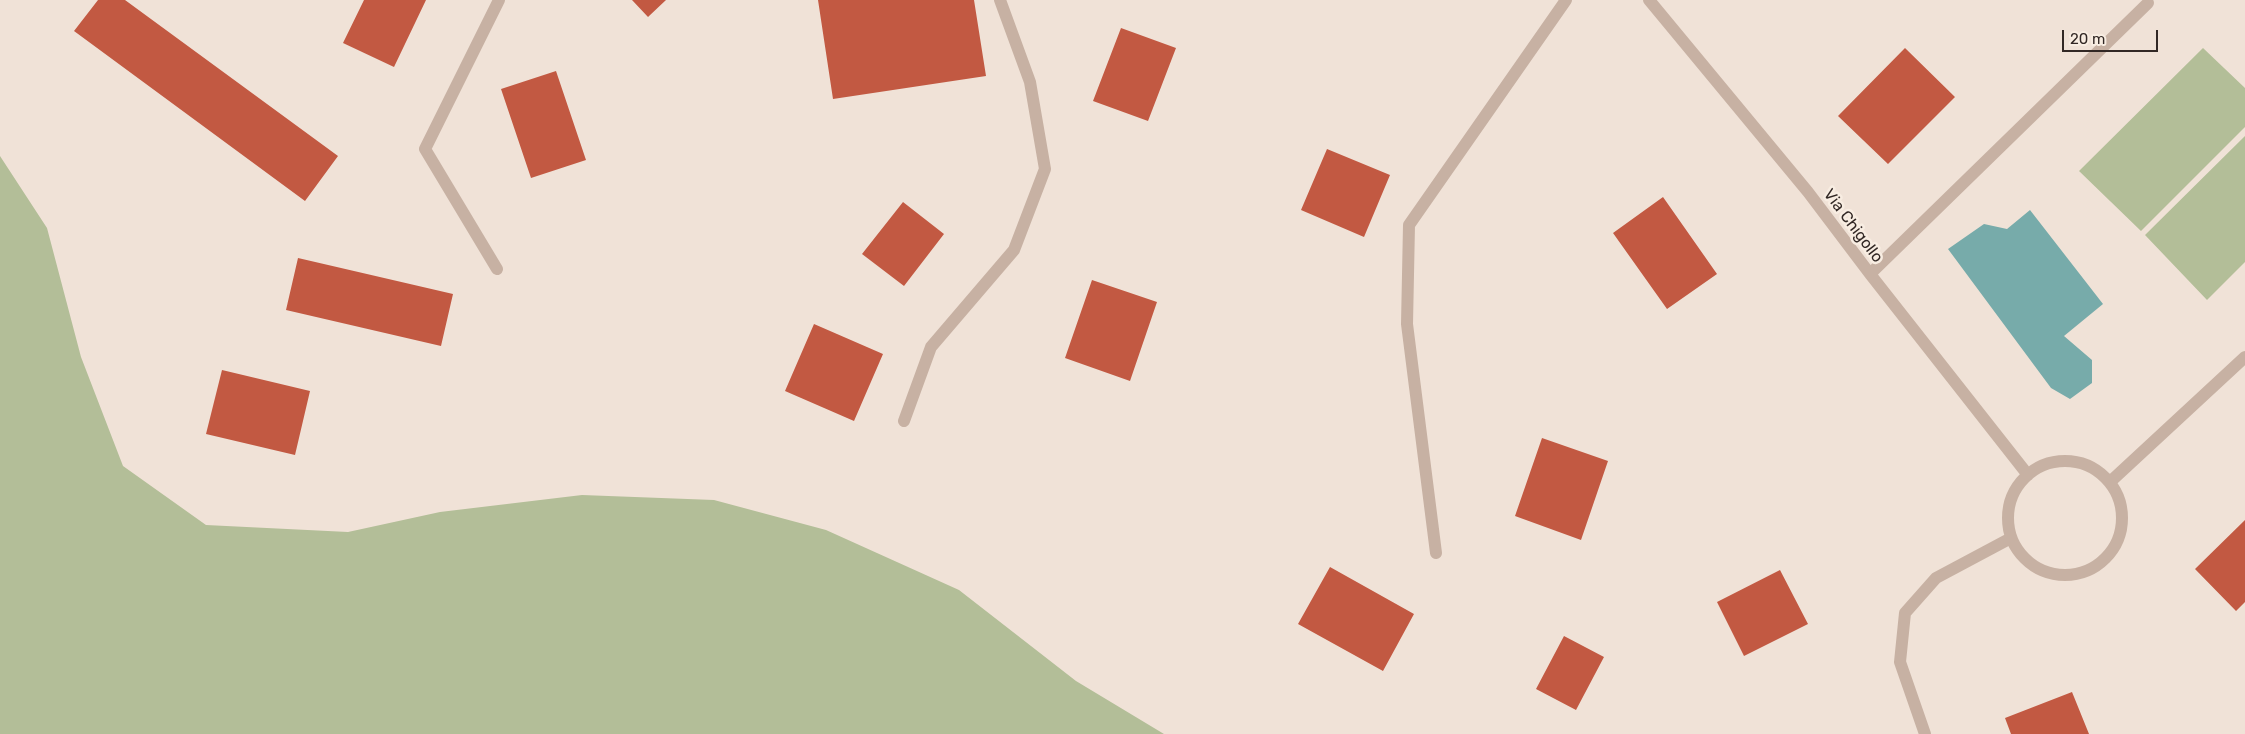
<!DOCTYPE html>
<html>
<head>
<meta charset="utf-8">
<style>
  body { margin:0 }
  #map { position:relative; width:2245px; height:734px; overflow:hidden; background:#f0e2d7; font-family:Rubik,sans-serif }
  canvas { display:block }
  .scale { position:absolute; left:2062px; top:30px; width:96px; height:22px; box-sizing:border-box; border:2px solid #322825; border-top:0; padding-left:6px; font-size:15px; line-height:18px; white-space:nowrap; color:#322825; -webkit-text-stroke:4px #f8ede2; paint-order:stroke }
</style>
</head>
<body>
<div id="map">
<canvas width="2245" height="734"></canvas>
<div class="scale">20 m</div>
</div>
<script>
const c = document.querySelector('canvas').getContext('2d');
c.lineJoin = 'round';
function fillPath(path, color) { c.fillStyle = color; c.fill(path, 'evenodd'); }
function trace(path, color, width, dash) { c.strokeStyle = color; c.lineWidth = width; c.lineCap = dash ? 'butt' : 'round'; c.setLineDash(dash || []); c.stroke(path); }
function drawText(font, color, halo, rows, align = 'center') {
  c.font = font + ' Rubik,sans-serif'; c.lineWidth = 5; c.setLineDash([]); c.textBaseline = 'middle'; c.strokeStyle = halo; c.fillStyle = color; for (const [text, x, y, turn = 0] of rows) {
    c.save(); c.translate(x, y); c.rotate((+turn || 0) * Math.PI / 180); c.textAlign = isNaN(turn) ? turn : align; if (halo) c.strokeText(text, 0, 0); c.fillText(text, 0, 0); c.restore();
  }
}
const green = new Path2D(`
  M2203 48 2245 88V127L2141 231 2079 171Z
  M2245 136V262L2207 300 2145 235Z
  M0 156 47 228 81 357 123 466 206 525 348 532 440 512 582 495 714 500 826 530 959 590 1076 681 1164 734H0Z`);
const water = new Path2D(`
  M2030 210 2103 304 2064 336 2092 360V383L2070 399 2051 388 1948 249 1984 224 2007 229Z`);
const building = new Path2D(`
  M98 0H125L338 156 305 201 74 31Z
  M364 0H426L394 67 343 43Z
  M632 0H666L648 17Z
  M818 0H974L986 76 833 99Z
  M1121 28 1176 48 1148 121 1093 101Z
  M1905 48 1955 97 1888 164 1838 116Z
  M556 71 586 160 531 178 501 89Z
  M1327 149 1390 175 1364 237 1301 210Z
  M1663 197 1717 274 1667 309 1613 233Z
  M903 202 944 234 904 286 862 254Z
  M298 258 453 294 441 346 286 310Z
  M1092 280 1157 302 1130 381 1065 358Z
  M814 324 883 354 854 421 785 391Z
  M222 370 310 391 295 455 206 434Z
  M1542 438 1608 461 1581 540 1515 516Z
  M2245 520V602L2236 611 2195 569Z
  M1330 567 1414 614 1383 671 1298 624Z
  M1780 570 1808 624 1744 656 1717 602Z
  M1564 636 1604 657 1576 710 1536 689Z
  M2072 692 2089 734H2011L2005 718Z`);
const street = new Path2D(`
  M1649 0 1808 192 1870 274 2028 475
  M497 269 425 149 499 0
  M1870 274 2148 3
  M904 421 931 347 1014 250 1045 169 1030 82 1000 0
  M2008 518a57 57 0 1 1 114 0a57 57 0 1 1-114 0Z
  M2110 482 2245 357
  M1436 553 1407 324 1409 225 1566 0
  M1925 734 1900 662 1905 613 1936 578 2011 538`);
const streetNames = [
  ["Via Chigollo",1853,226,53]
];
fillPath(green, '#b3be98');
fillPath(water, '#77abaa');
fillPath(building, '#c25942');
trace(street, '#c7b1a3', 12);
drawText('16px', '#322825', '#f8ede2', streetNames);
</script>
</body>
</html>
